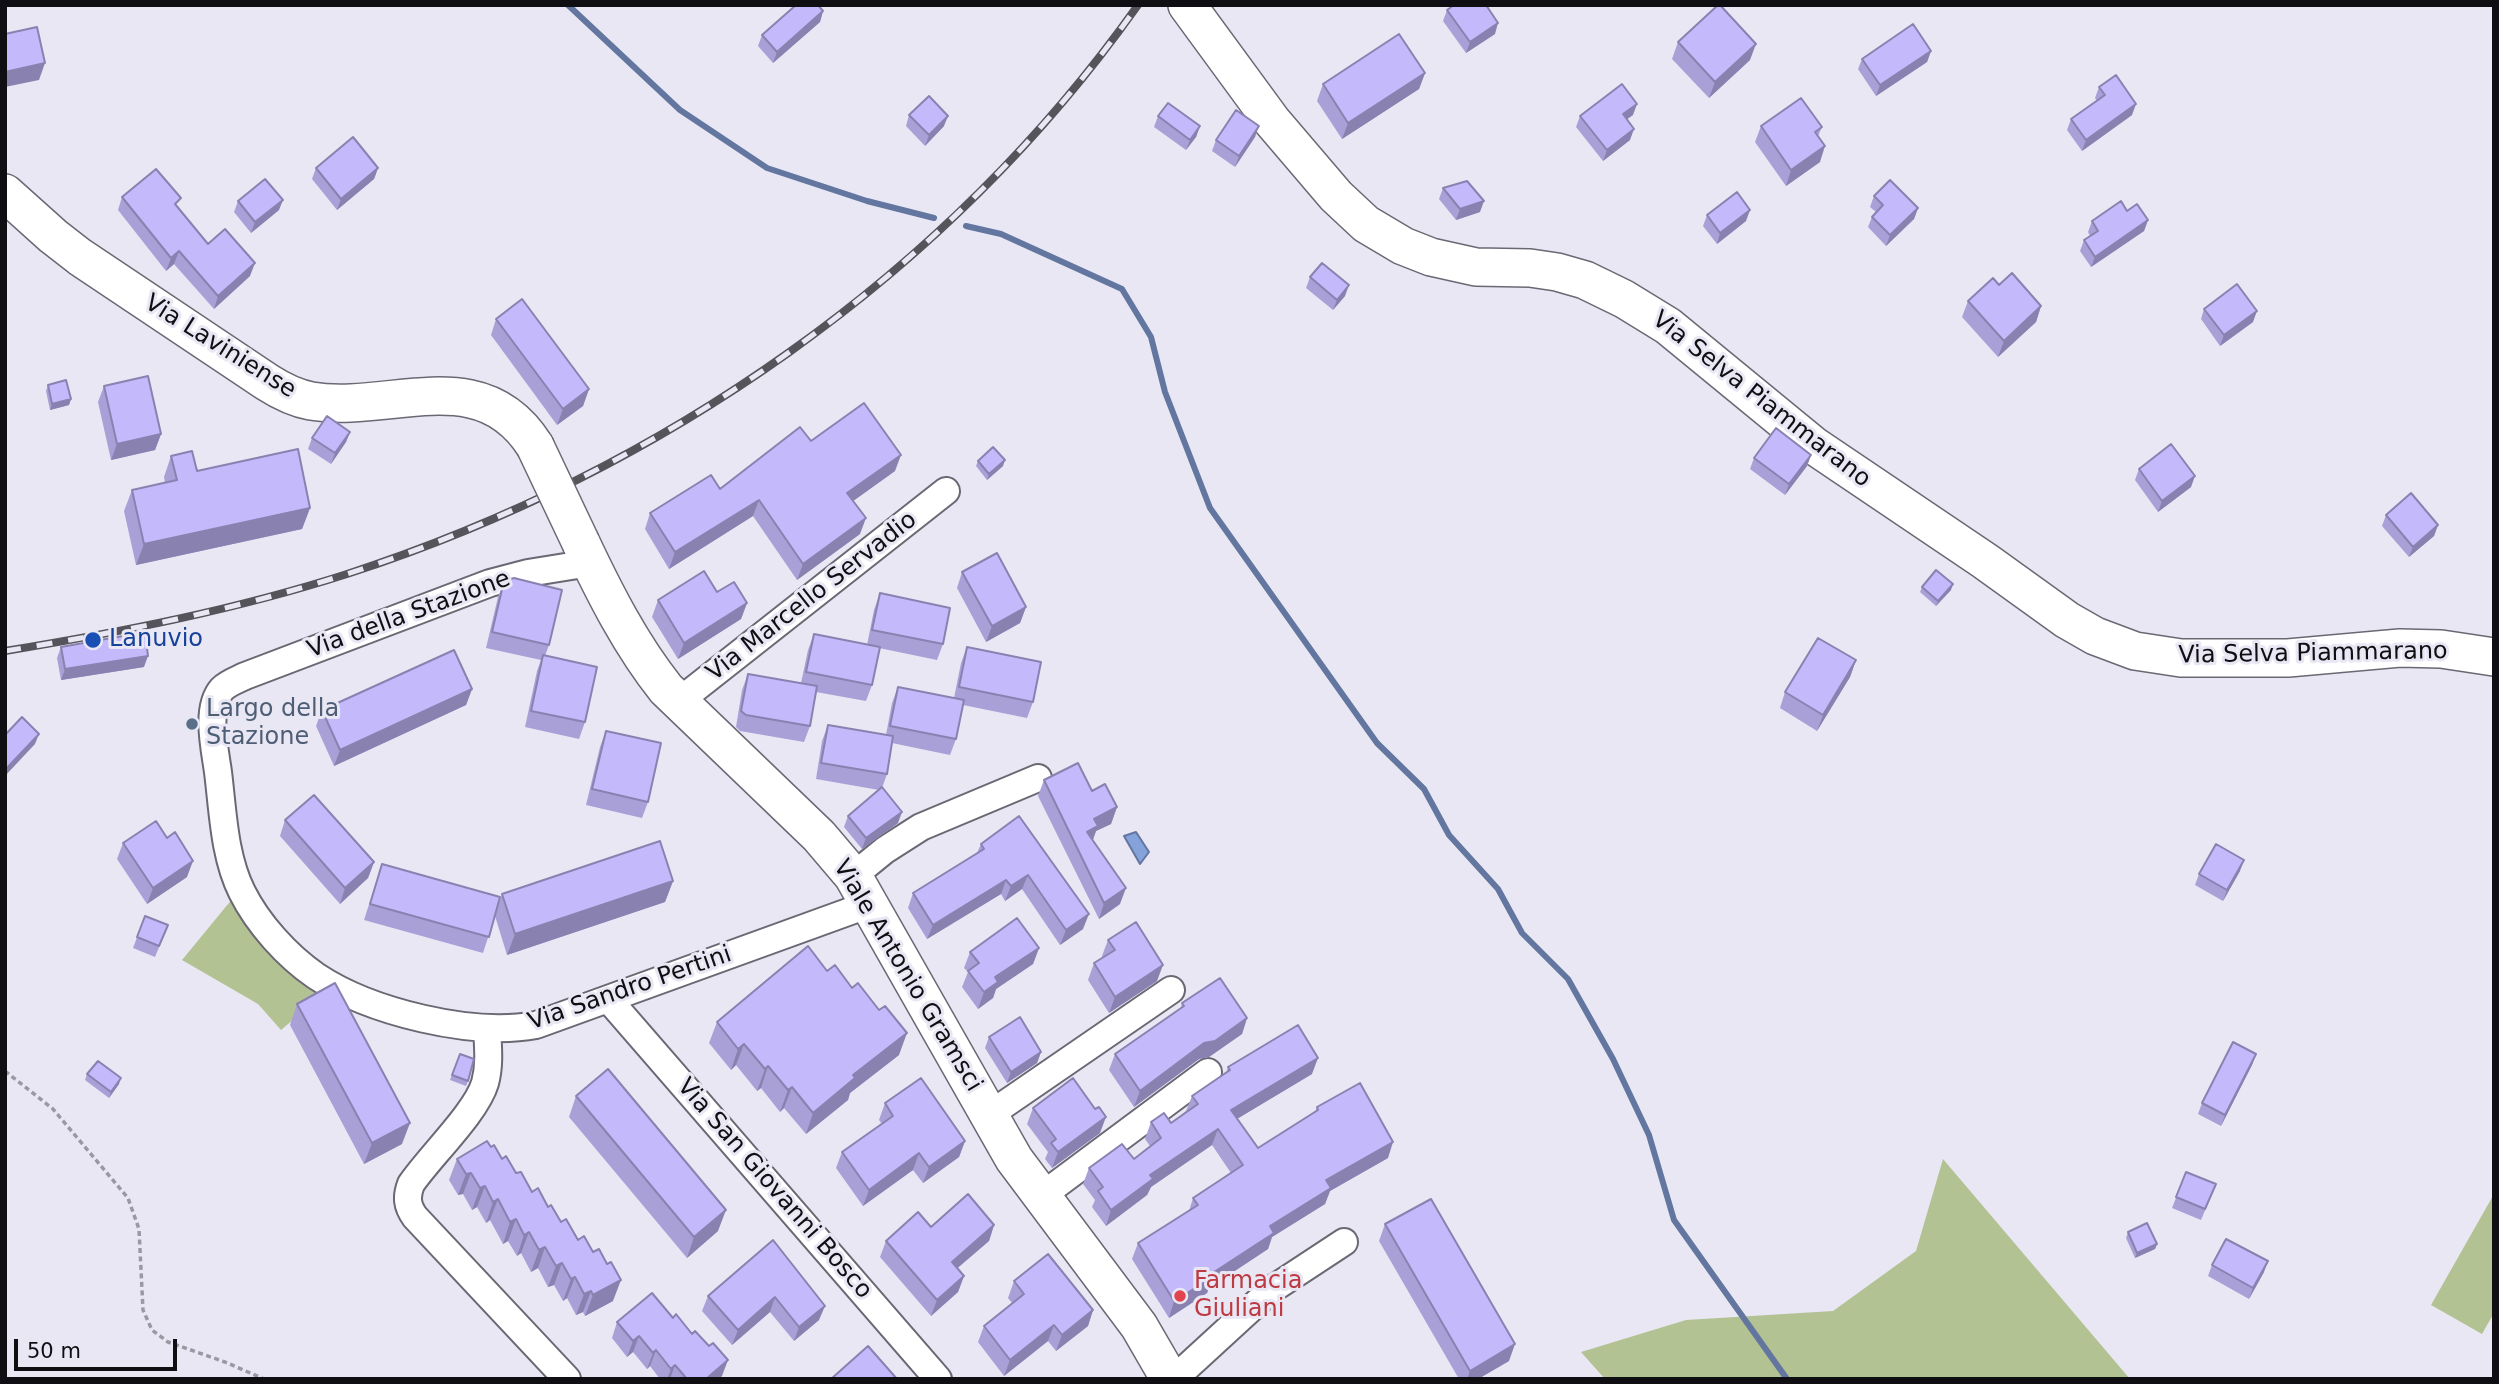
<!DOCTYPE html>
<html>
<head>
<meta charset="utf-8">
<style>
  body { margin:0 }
  #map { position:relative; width:2499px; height:1384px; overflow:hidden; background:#e9e7f4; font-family:"DejaVu Sans",sans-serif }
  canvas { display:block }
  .frame { position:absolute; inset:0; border:7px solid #0f0f13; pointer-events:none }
  .scale { position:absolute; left:14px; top:1339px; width:163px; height:32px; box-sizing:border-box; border:4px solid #0f0f13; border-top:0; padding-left:9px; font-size:21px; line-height:24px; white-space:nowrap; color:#0f0f13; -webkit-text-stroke:5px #e9e7f4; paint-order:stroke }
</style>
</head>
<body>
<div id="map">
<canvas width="2499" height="1384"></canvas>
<div class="frame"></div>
<div class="scale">50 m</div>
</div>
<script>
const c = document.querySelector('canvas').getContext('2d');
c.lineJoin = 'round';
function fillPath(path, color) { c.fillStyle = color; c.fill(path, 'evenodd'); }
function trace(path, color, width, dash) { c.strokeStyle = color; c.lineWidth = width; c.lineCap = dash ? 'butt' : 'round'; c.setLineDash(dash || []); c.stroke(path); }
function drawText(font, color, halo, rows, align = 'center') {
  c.font = font + ' "DejaVu Sans",sans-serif'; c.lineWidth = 6; c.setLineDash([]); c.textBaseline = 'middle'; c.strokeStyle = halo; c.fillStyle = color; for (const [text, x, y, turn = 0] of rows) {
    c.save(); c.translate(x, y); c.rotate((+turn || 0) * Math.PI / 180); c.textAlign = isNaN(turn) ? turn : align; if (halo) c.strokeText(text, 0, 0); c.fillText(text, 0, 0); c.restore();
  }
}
const green = new Path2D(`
  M233 898 327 991 281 1030 258 1004 182 960Z
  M1943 1159 2130 1379H1605L1581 1352 1686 1320 1833 1311 1916 1251Z
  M2494 1194V1313L2482 1334 2431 1305Z`);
const water = new Path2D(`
  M1136 832 1149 852 1140 864 1124 836Z`);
const stream = new Path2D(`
  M568 5 680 110 767 168 867 201 934 218
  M966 226 1001 234 1122 289 1151 337 1165 392 1210 508 1377 743 1424 789 1449 835 1498 889 1522 933 1568 979 1613 1059 1649 1135 1674 1220 1787 1379`);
const path = new Path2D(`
  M5 1071 53 1109 128 1198 139 1229 143 1310 152 1330 168 1342 225 1362 264 1379`);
const street = new Path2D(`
  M590 563 528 573 490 583 245 676C237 680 228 683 222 689 205 708 215 750 218 772 223 812 224 856 242 892 258 924 287 956 316 976 370 1012 472 1037 536 1025L870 904
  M678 702 946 491
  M853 876 885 850 921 827 1038 778
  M609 1000 938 1379
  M487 1028C488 1047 490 1065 485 1083 476 1113 430 1156 411 1184 406 1197 407 1206 415 1217L567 1379
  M989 1115 1171 990
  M1040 1197 1208 1072
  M1175 1378 1271 1290 1344 1242`);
const secondary = new Path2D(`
  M1187 5 1272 121 1336 196 1366 224 1403 246 1431 257 1476 267 1530 268 1557 272 1585 280 1624 299 1668 326 1813 445 1985 561 2067 620 2095 636 2135 651 2181 658H2288L2400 648 2441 649 2494 657
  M5 193 53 236 80 257 267 382C281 391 295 398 311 401 391 414 481 360 535 446
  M581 543C605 594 631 645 666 689L819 836 853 876 1014 1159 1139 1326 1168 1376`);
const rail = new Path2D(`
  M5 651C121 632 235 610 347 574 661 472 946 276 1138 5`);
const secondaryBridge = new Path2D(`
  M535 446 581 543`);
const wall = new Path2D(`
  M1447 10 1495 34 1466 53 1443 21Z
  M823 11 820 22 773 63 758 46 762 35Z
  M1678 42 1750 60 1709 98 1672 59Z
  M1931 51 1927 62 1876 96 1858 69 1862 59Z
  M1425 73 1419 89 1342 139 1317 101 1323 84Z
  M2099 87 2132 115 2082 151 2067 130 2071 119 2097 101 2095 98Z
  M909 115 944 126 925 146 906 126Z
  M1633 115 1626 119 1630 140 1603 161 1576 127 1580 116Z
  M1158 116 1200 126 1196 137 1186 150 1154 127Z
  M1761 126 1822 127 1818 136 1820 162 1786 186 1755 142Z
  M1255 137 1235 167 1212 151 1216 140Z
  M316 168H378L374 179 337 210 312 179Z
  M1443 188 1480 212 1456 220 1439 199Z
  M1874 196 1918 208 1914 219 1886 246 1868 227 1872 217 1876 212 1870 207Z
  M122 197 178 207 208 244 250 276 214 309 174 264 166 271 118 210Z
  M238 201 279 210 251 233 234 212Z
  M2127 211 2148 220 2144 231 2091 267 2080 251 2084 240 2090 236 2088 232 2092 221Z
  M1707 215 1746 221 1717 244 1703 226Z
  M1310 277 1345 296 1333 310 1306 288Z
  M1999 285 2041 306 2036 322 1998 357 1962 317 1968 301Z
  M2204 309 2253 322 2220 346 2201 319Z
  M496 319 589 389 583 406 557 425 491 335Z
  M48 385 71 399 69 405 50 410 46 391Z
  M104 386 161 434 155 450 111 460 98 402Z
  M350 432 346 442 331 464 308 449 312 438Z
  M811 441 895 471 853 501 860 534 797 580 753 516 669 569 645 529 650 513 720 489Z
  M1811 455 1807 466 1785 495 1750 469 1754 458Z
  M171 456 197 471 310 508 302 529 136 565 124 511 132 490 165 483 164 477Z
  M978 461 1003 466 987 480 976 466Z
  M2139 469 2191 487 2158 512 2135 480Z
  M2386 515 2438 525 2434 536 2409 557 2382 526Z
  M962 572 1026 607 1020 623 986 642 957 588Z
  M504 581 549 645 545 656 585 722 579 739 525 727 537 671 541 660 486 648 498 597Z
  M1922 587 1951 590 1936 606 1920 592Z
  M717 592 747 603 741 619 678 659 652 617 658 600Z
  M880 593 943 644 937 660 879 648 872 685 866 701 816 692 810 726 804 742 740 731 736 727 742 690 748 674 801 683 808 650 814 634 867 645 874 610Z
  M61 647 144 667 61 680 57 658Z
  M967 647 1033 702 1027 718 963 705 956 739 950 755 892 743 887 774 882 788 898 823 862 849 844 827 848 816 879 790 816 779 822 741 828 725 886 735 892 703 898 687 954 698 961 663Z
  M1856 660 1850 677 1817 731 1780 708 1785 692Z
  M472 689 466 705 334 766 316 726 322 710Z
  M606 731 648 802 642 818 586 805 600 747Z
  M1044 780 1092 791 1117 807 1111 824 1096 831 1093 840 1120 904 1099 919 1038 796Z
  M1019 816 1083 929 1060 945 1022 889 1005 901 1001 894 927 939 908 908 913 893 977 853 981 844Z
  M285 820 374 862 368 878 340 904 280 836Z
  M123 843 187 877 147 904 117 859Z
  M382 864 496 911 502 894 673 881 665 902 507 955 495 916 483 953 364 920Z
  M2240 871 2223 901 2195 885 2199 874Z
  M145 916 168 925 155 957 133 948Z
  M1108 940 1157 981 1109 1013 1088 980 1094 963 1103 958 1102 956Z
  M1039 948 1033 964 996 989 993 998 978 1009 962 987 968 972 964 968 970 952Z
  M827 971 899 1055 850 1093 848 1100 806 1134 784 1108 780 1112 761 1088 757 1091 736 1065 731 1070 709 1043 717 1022Z
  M1182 1003 1247 1018 1242 1034 1209 1057 1199 1059 1134 1107 1109 1070 1115 1054 1181 1008Z
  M297 1004 402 1144 364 1164 290 1025Z
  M989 1037 1041 1052 1037 1063 1007 1083 985 1048Z
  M460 1054 468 1081 466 1086 450 1080Z
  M2256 1054 2252 1065 2221 1126 2198 1114 2202 1103Z
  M1228 1067 1312 1074 1237 1119 1258 1148 1315 1112 1317 1107 1388 1158 1330 1191 1325 1204 1272 1237 1268 1249 1209 1288 1207 1293 1169 1318 1132 1259 1138 1243 1189 1211 1193 1198 1231 1173 1212 1145 1151 1187 1147 1195 1106 1226 1092 1207 1095 1200 1083 1184 1089 1168 1134 1159 1150 1146 1145 1139 1151 1122 1171 1123 1186 1111 1192 1096 1226 1073Z
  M87 1074 119 1084 109 1098 85 1080Z
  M576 1096 718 1231 687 1258 569 1117Z
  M885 1103 965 1141 959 1157 923 1183 913 1170 863 1206 836 1168 842 1152 882 1124 879 1120Z
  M1033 1108 1095 1109 1100 1133 1052 1168 1045 1159 1048 1152 1027 1124Z
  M491 1147 516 1173 532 1192 548 1207 561 1222 613 1301 585 1316 583 1312 576 1315 567 1298 563 1301 554 1285 548 1287 538 1268 531 1272 521 1253 517 1256 508 1241 503 1244 490 1220 486 1223 477 1207 472 1210 463 1194 458 1195 449 1180 457 1159Z
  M2186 1172 2216 1184 2201 1220 2172 1208Z
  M1385 1224 1509 1361 1478 1379H1459L1379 1241Z
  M994 1225 989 1241 957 1268 964 1276 958 1292 931 1316 880 1257 886 1241 931 1227Z
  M2128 1232 2157 1244 2155 1249 2135 1258 2126 1238Z
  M773 1240 819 1320 794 1341 770 1312 732 1345 702 1311 708 1296Z
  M2212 1265 2264 1272 2249 1299 2208 1276Z
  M1014 1281 1093 1310 1088 1326 1056 1351 1048 1341 1004 1376 978 1342 984 1326 1012 1303 1008 1298Z
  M673 1318 722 1376 718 1379H660L650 1366 647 1369 633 1352 627 1357 612 1338 617 1322Z`);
const shadedWall = new Path2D(`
  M823 11 820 22 773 63 777 52Z
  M1498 23 1495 34 1466 53 1470 42Z
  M1756 44 1750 60 1709 98 1715 82Z
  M1931 51 1927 62 1876 96 1880 85Z
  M45 63 39 80 5 87V72Z
  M1425 73 1419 89 1342 139 1348 123Z
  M1637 104 1633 115 1619 125 1623 114Z
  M2136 104 2132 115 2082 151 2086 140Z
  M948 116 944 126 925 146 929 135Z
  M1200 126 1196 137 1186 150 1190 140Z
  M1259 126 1255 137 1235 167 1239 156Z
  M1634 129 1630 140 1603 161 1607 150Z
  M1825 146 1820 162 1786 186 1791 170Z
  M378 168 374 179 337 210 341 199Z
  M283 200 279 210 251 233 255 222Z
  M1484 201 1480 212 1456 220 1460 209Z
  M1918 208 1914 219 1886 246 1890 235Z
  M1750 210 1746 221 1717 244 1720 233Z
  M2148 220 2144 231 2091 267 2095 257Z
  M179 251 174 264 166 271 171 258Z
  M255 263 250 276 214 309 218 296Z
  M1349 285 1345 296 1333 310 1337 300Z
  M2041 306 2036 322 1998 357 2004 341Z
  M2257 311 2253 322 2220 346 2224 335Z
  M589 389 583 406 557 425 563 409Z
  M71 399 69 405 50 410 52 404Z
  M350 432 346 442 331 464 335 453Z
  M161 434 155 450 111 460 117 444Z
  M901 455 895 471 842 509 847 493Z
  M1811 455 1807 466 1785 495 1789 484Z
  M1005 460 1003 466 987 480 989 474Z
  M2195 476 2191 487 2158 512 2162 501Z
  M759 500 753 516 669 569 675 552Z
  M310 508 302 529 136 565 144 544Z
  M866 518 860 534 797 580 803 564Z
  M2438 525 2434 536 2409 557 2413 547Z
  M1953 584 1951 590 1936 606 1938 601Z
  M747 603 741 619 678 659 684 643Z
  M1026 607 1020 623 986 642 992 626Z
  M148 656 144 667 61 680 65 669Z
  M1856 660 1850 677 1817 731 1823 715Z
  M472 689 466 705 334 766 340 750Z
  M39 734 35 744 5 776V770Z
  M1117 807 1111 824 1096 831 1092 842 1087 832 1094 819Z
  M902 812 898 823 862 849 866 838Z
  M2244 860 2240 871 2223 901 2227 890Z
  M193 861 187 877 147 904 153 888Z
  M374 862 368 878 340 904 345 888Z
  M1028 875 1022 889 1005 901 1011 886Z
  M1006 880 1001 894 927 939 933 925Z
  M673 881 665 902 507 955 515 934Z
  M1126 888 1120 904 1099 919 1104 903Z
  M1089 914 1083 929 1060 945 1066 930Z
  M1039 948 1033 964 996 989 993 998 978 1009 984 992 995 977Z
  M1163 965 1157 981 1109 1013 1115 997Z
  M1247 1018 1242 1034 1209 1057 1199 1059 1134 1107 1140 1091 1204 1043Z
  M907 1033 899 1055 850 1093 848 1100 806 1134 813 1113 853 1075Z
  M744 1044 736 1065 731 1070 738 1049Z
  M1041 1052 1037 1063 1007 1083 1011 1072Z
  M2256 1054 2252 1065 2221 1126 2225 1115Z
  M1318 1058 1312 1074 1225 1126 1231 1110Z
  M768 1066 761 1088 757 1091 765 1069Z
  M121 1078 119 1084 109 1098 111 1092Z
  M792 1087 784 1108 780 1112 788 1090Z
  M1106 1117 1100 1133 1052 1168 1058 1152Z
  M410 1123 402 1144 364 1164 372 1143Z
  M1218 1129 1212 1145 1151 1187 1147 1195 1106 1226 1111 1210 1150 1175Z
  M965 1141 959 1157 923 1183 929 1167Z
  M1393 1142 1388 1158 1330 1191 1325 1204 1272 1237 1268 1249 1209 1288 1207 1293 1169 1318 1174 1301 1211 1274 1326 1180Z
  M919 1153 913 1170 863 1206 869 1190Z
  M471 1173 463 1194 458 1195 466 1174Z
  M485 1186 477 1207 472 1210 480 1188Z
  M498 1199 490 1220 486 1223 493 1202Z
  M726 1210 718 1231 687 1258 694 1237Z
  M516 1219 508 1241 503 1244 510 1222Z
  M994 1225 989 1241 946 1278 952 1262Z
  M529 1232 521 1253 517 1256 524 1235Z
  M2157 1244 2155 1249 2135 1258 2137 1253Z
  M545 1247 538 1268 531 1272 539 1250Z
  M2268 1261 2264 1272 2249 1299 2253 1288Z
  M562 1263 554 1285 548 1287 556 1266Z
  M964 1276 958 1292 931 1316 937 1300Z
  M575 1277 567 1298 563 1301 571 1279Z
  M621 1280 613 1301 585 1316 593 1295Z
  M591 1291 583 1312 576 1315 584 1294Z
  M775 1297 770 1312 732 1345 738 1330Z
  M825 1306 819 1320 794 1341 799 1327Z
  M1093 1310 1088 1326 1056 1351 1062 1335Z
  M1054 1325 1048 1341 1004 1376 1010 1360Z
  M639 1336 633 1352 627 1357 633 1341Z
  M1515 1344 1509 1361 1478 1379H1467L1470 1371Z
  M656 1350 650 1366 647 1369 653 1353Z
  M728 1360 722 1376 718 1379H706Z
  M675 1365 670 1379H667L671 1369Z`);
const building = new Path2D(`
  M796 5H818L823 11 777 52 762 35Z
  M1454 5H1486L1498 23 1470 42 1447 10Z
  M1718 5H1720L1756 44 1715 82 1678 42Z
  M1913 24 1931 51 1880 85 1862 59Z
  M37 27 45 63 5 72V34Z
  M1399 34 1425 73 1348 123 1323 84Z
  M2116 75 2136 104 2086 140 2071 119 2105 95 2099 87Z
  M1622 84 1637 104 1623 114 1634 129 1607 150 1580 116Z
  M929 96 948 116 929 135 909 115Z
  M1801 98 1822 127 1815 132 1825 146 1791 170 1761 126Z
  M1168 103 1200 126 1190 140 1158 116Z
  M1236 110 1259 126 1239 156 1216 140Z
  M353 137 378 168 341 199 316 168Z
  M156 169 181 198 175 204 208 244 225 229 255 263 218 296 179 251 171 258 122 197Z
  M265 179 283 200 255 222 238 201Z
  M1890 180 1918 208 1890 235 1872 217 1883 205 1874 196Z
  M1467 181 1484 201 1460 209 1443 188Z
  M1737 192 1750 210 1720 233 1707 215Z
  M2121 201 2127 211 2137 204 2148 220 2095 257 2084 240 2098 231 2092 221Z
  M1322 263 1349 285 1337 300 1310 277Z
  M2012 273 2041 306 2004 341 1968 301 1993 278 1999 285Z
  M2237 284 2257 311 2224 335 2204 309Z
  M522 299 589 389 563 409 496 319Z
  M148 376 161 434 117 444 104 386Z
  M66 380 71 399 52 404 48 385Z
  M864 403 901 455 847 493 866 518 803 564 759 500 675 552 650 513 711 475 720 489 800 427 811 441Z
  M327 416 350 432 335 453 312 438Z
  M1776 428 1811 455 1789 484 1754 458Z
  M2171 444 2195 476 2162 501 2139 469Z
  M993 447 1005 460 989 474 978 461Z
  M298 449 310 508 144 544 132 490 177 480 171 456 192 451 197 471Z
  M2411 493 2438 525 2413 547 2386 515Z
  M997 553 1026 607 992 626 962 572Z
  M1936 570 1953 584 1938 601 1922 587Z
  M704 571 717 592 734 582 747 603 684 643 658 600Z
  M514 578 562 590 549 645 492 632 504 581Z
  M880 593 950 608 943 644 872 630Z
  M145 632 148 656 65 669 61 647Z
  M814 634 880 647 872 685 806 672Z
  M1818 638 1856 660 1823 715 1785 692Z
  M967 647 1041 662 1033 702 959 687Z
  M454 650 472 689 340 750 322 710Z
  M543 655 597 667 585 722 531 711Z
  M748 674 817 686 810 726 746 715 741 711Z
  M898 687 964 700 956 739 890 726Z
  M22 717 39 734 5 770V735Z
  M828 725 893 736 887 774 821 763Z
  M606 731 661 743 648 802 592 789Z
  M1078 763 1092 791 1105 784 1117 807 1094 819 1098 826 1087 832 1126 888 1104 903 1044 780Z
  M882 787 902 812 866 838 848 816Z
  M314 795 374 862 345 888 285 820Z
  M1019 816 1089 914 1066 930 1028 875 1011 886 1006 880 933 925 913 893 984 849 981 844Z
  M156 821 167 838 175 832 193 861 153 888 123 843Z
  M660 841 673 881 515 934 502 894Z
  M2216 844 2244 860 2227 890 2199 874Z
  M382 864 500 897 489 937 370 904Z
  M145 916 168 925 159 946 137 937Z
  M1017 918 1039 948 995 977 998 982 984 992 968 971 979 963 970 952Z
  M1136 922 1163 965 1115 997 1094 963 1115 950 1108 940Z
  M808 946 827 971 835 965 852 988 858 983 879 1010 885 1006 907 1033 853 1075 855 1078 813 1113 792 1087 788 1090 768 1066 765 1069 744 1044 738 1049 717 1022Z
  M1220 978 1247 1018 1215 1041 1204 1043 1140 1091 1115 1054 1184 1006 1182 1003Z
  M335 983 410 1123 372 1143 297 1004Z
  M1020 1017 1041 1052 1011 1072 989 1037Z
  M1298 1025 1318 1058 1231 1110 1258 1148 1318 1110 1317 1107 1360 1083 1393 1142 1326 1180 1331 1188 1270 1226 1274 1233 1211 1274 1213 1277 1174 1301 1138 1243 1198 1205 1193 1198 1243 1165 1218 1129 1150 1175 1153 1179 1111 1210 1098 1191 1103 1187 1089 1168 1122 1144 1134 1159 1161 1138 1151 1122 1164 1113 1171 1123 1198 1104 1192 1096 1230 1070 1228 1067Z
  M2233 1042 2256 1054 2225 1115 2202 1103Z
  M460 1054 474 1059 468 1081 452 1075Z
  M98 1061 121 1078 111 1092 87 1074Z
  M608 1069 726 1210 694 1237 576 1096Z
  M921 1078 965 1141 929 1167 919 1153 869 1190 842 1152 893 1116 885 1103Z
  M1073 1078 1095 1109 1099 1107 1106 1117 1058 1152 1051 1143 1056 1139 1033 1108Z
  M487 1141 491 1147 494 1145 502 1159 506 1156 516 1173 521 1172 532 1192 538 1188 548 1207 551 1205 561 1222 566 1219 578 1240 584 1236 593 1252 599 1249 607 1264 611 1262 621 1280 593 1295 591 1291 584 1294 575 1277 571 1279 562 1263 556 1266 545 1247 539 1250 529 1232 524 1235 516 1219 510 1222 498 1199 493 1202 485 1186 480 1188 471 1173 466 1174 457 1159Z
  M2186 1172 2216 1184 2205 1209 2176 1197Z
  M968 1194 994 1225 952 1262 964 1276 937 1300 886 1241 918 1212 931 1227Z
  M1431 1199 1515 1344 1470 1371 1385 1224Z
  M2147 1223 2157 1244 2137 1253 2128 1232Z
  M2226 1239 2268 1261 2253 1288 2212 1265Z
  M773 1240 825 1306 799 1327 775 1297 738 1330 708 1296Z
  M1048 1254 1093 1310 1062 1335 1054 1325 1010 1360 984 1326 1024 1294 1014 1281Z
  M652 1293 673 1318 676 1314 692 1334 695 1331 709 1346 713 1343 728 1360 706 1379H687L675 1365 671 1369 656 1350 653 1353 639 1336 633 1341 617 1322Z
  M868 1346 897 1379H831Z`);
const markers = [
  [93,640,9,"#1a4fb4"],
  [192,724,7,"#5c6f8a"],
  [1180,1296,7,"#e0444e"]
];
const streetNames = [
  ["Via Laviniense",220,347,32],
  ["Via Selva Piammarano",1761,400,38],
  ["Via Marcello Servadio",812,597,-38],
  ["Via della Stazione",409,615,-20],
  ["Via Selva Piammarano",2313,654,-1],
  ["Viale Antonio Gramsci",907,976,59],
  ["Via Sandro Pertini",630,989,-19],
  ["Via San Giovanni Bosco",774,1189,49]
];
const transitNames = [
  ["Lanuvio",109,640]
];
const serviceNames = [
  ["Largo della",206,710],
  ["Stazione",206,738]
];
const healthNames = [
  ["Farmacia",1194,1282],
  ["Giuliani",1194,1310]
];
fillPath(green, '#b3c293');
fillPath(water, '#85a2db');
trace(water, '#62769f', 2);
trace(stream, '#62769f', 6);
trace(street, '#6a6873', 30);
trace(secondary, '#6a6873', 40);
trace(path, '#9a99a3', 3.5, [5, 3.5]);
trace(street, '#fff', 26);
trace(secondary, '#fff', 37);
trace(rail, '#55545b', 8);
trace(rail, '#e9e7f4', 5, [16]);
trace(secondaryBridge, '#6a6873', 40, []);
trace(secondaryBridge, '#fff', 37);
fillPath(wall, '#a9a0d8');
fillPath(shadedWall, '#8982b0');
fillPath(building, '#c4bafb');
trace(building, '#8982b0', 2);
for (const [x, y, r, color] of markers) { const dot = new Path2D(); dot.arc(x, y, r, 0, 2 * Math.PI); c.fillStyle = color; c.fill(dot); trace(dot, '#e9e7f4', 2.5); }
drawText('24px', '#0f0f13', '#e9e7f4', streetNames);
drawText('24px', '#164399', '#e9e7f4', transitNames, 'left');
drawText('24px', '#4e5e75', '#e9e7f4', serviceNames, 'left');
drawText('24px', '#be3a42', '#e9e7f4', healthNames, 'left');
</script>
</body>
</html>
